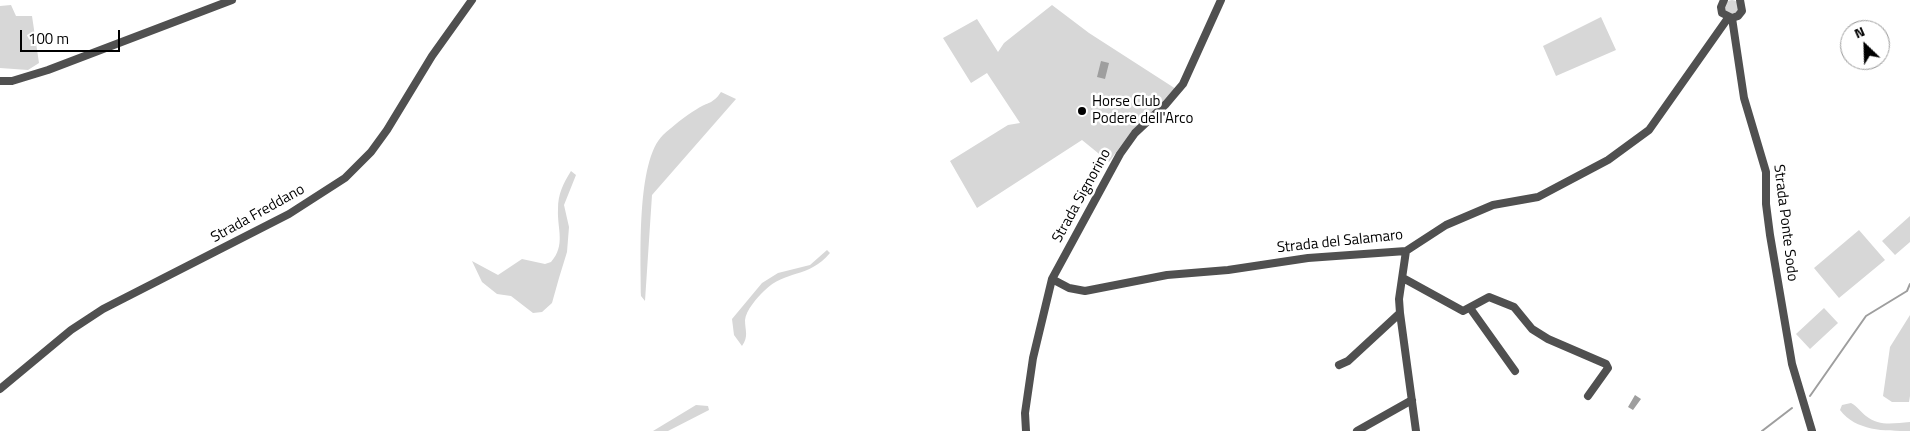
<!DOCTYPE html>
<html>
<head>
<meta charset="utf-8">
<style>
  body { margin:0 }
  #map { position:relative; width:1910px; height:431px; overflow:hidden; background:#fff; font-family:"Titillium Web",sans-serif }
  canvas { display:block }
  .north { position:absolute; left:1840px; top:20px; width:50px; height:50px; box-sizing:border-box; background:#fff; border:1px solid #999; border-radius:50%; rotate:336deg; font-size:14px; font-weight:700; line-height:20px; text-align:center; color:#000 }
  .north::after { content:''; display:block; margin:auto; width:18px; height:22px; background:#000; clip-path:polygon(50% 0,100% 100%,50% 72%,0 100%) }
  .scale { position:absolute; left:20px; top:30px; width:100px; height:22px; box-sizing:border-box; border:2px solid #000; border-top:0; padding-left:6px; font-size:15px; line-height:18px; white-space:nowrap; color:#000; -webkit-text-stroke:4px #fff; paint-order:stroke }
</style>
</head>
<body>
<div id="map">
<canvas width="1910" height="431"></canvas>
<div class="north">N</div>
<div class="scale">100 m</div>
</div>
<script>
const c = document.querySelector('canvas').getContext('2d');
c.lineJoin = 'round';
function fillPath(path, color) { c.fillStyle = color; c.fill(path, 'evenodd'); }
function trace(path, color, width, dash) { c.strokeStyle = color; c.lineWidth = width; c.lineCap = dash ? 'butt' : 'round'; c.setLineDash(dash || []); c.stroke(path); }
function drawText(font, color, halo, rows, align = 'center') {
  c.font = font + ' "Titillium Web",sans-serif'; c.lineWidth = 5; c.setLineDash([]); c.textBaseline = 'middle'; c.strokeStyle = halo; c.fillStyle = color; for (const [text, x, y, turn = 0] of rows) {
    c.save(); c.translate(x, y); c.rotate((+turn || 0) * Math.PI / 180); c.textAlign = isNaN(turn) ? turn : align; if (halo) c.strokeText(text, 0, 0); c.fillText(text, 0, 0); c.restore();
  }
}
const green = new Path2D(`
  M1725 7a7 7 0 1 1 14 0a7 7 0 1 1-14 0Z
  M11 5 16 16H32L39 63 28 70 0 68V6Z
  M1052 5 1089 33 1176 89 1131 132 1109 162 1082 140 977 208 950 161 1008 125 1020 123 987 73 971 83 943 38 977 19 998 52 1004 43Z
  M1601 17 1616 50 1556 76 1543 46Z
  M721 92 736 99 652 195 645 301 641 296C641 259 636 161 663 135 673 126 685 116 697 109 708 102 713 104 721 92Z
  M571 171 576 175 564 205 569 227 567 252 559 278 552 303 542 312 533 313 511 296 497 294 482 282 472 261 498 275 522 259 545 264 551 262C566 245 557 229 558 209 558 194 563 184 571 171Z
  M1910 216V242L1895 255 1882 241Z
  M1859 230 1885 260 1839 298 1814 268Z
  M827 250 830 253C808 279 786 269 764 291 757 298 746 310 745 320 745 331 749 336 742 346L734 335 732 319 762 283 778 273 810 265Z
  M1824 308 1838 323 1810 349 1796 334Z
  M1910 315V396L1909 402H1892L1883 396 1890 347Z
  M1851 403C1857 406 1861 412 1866 416 1880 427 1894 423 1910 422V431C1884 431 1856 431 1840 410L1842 405Z
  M696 405 708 406 709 410 668 431H653Z`);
const water = new Path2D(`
  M1101 61 1109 63 1105 79 1097 77Z
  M1635 395 1641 399 1633 410 1628 407Z`);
const stream = new Path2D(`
  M1810 396 1866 316 1907 291 1910 284
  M1762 431 1792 408`);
const minor = new Path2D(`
  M1724 0 1721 7 1722 13 1732 18 1738 16 1742 11 1740 0
  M1732 18 1744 98 1766 172V204L1770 235 1792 364 1812 431
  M0 81H12L48 70 232 0
  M1403 278 1463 311 1489 297 1514 307 1532 329 1548 339 1606 364 1608 368 1588 396
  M1052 279 1069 288 1085 291 1167 275 1228 270 1308 258 1406 251 1446 225 1493 205 1538 197 1608 160 1649 130 1728 18
  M1470 308 1515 371
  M1400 313 1416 431
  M1339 365 1348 361 1400 313 1399 299 1406 251
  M0 389 71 330 103 309 289 214 345 178 371 152 387 130 432 56 472 0
  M1026 431 1025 413 1033 358 1052 279 1120 154 1135 133 1166 104 1183 84 1221 0
  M1357 431 1412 400`);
const markers = [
  [1082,111,5,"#000"]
];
const poiNames = [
  ["Horse Club",1092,102],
  ["Podere dell'Arco",1092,119]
];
const streetNames = [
  ["Strada Signorino",1082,196,-61],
  ["Strada Freddano",258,214,-29],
  ["Strada Ponte Sodo",1785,223,83],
  ["Strada del Salamaro",1340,242,-6]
];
fillPath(green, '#d7d7d7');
fillPath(water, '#9e9e9e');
trace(stream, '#9e9e9e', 2);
trace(minor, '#505050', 8);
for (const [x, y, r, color] of markers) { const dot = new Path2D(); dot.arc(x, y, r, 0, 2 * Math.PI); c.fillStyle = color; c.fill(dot); trace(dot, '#fff', 2); }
drawText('15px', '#000', '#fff', poiNames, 'left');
drawText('15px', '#000', '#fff', streetNames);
</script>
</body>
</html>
